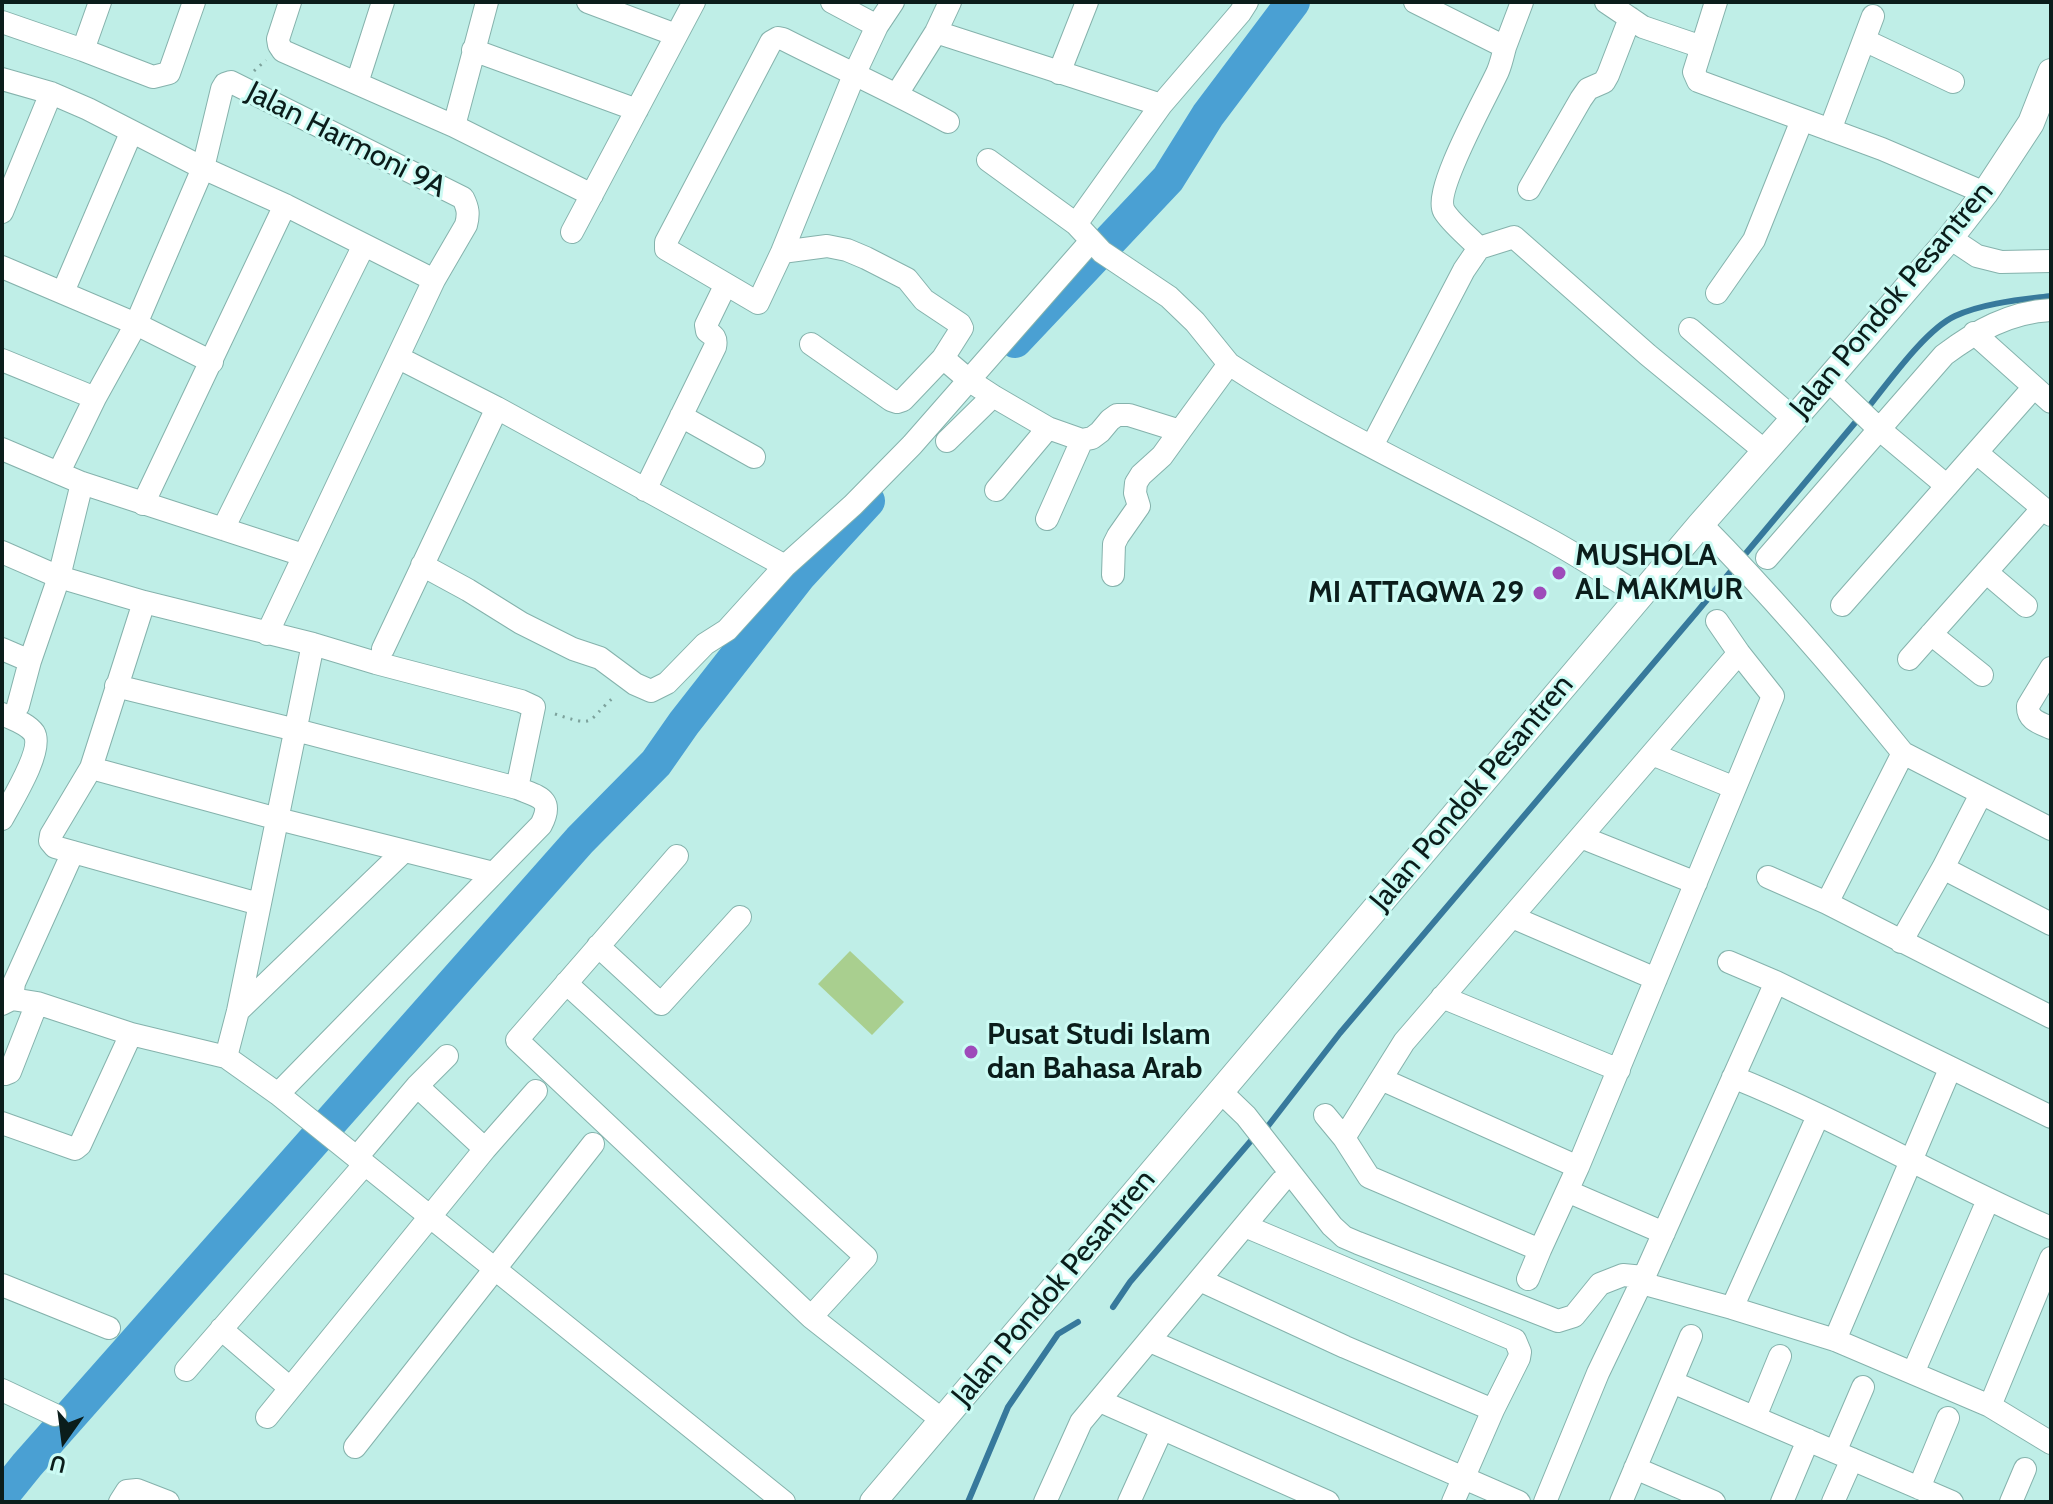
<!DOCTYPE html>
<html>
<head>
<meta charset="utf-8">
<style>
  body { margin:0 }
  #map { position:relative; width:2053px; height:1504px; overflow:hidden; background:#bfeee7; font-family:Cabin,sans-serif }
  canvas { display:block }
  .frame { position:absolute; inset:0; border:4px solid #0b1d1b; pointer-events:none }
  .north { position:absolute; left:24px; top:1400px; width:80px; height:80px; -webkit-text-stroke:6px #ccfbf4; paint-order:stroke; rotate:194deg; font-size:22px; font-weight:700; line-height:32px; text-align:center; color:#0b1d1b }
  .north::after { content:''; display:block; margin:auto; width:28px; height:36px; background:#0b1d1b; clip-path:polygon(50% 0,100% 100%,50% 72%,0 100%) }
</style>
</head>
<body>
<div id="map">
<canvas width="2053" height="1504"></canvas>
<div class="frame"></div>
<div class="north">U</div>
</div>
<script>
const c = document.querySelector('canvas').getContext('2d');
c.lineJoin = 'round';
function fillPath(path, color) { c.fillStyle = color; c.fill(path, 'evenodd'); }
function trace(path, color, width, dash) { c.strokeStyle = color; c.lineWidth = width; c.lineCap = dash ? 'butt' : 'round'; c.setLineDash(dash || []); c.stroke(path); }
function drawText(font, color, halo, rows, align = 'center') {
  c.font = font + ' Cabin,sans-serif'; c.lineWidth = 6; c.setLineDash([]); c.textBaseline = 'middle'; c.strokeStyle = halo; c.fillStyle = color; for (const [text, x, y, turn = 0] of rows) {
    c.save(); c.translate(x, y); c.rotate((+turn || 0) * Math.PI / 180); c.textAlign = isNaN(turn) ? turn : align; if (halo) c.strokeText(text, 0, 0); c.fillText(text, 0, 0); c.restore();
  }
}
const green = new Path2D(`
  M850 951 904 1002 872 1035 818 984Z`);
const stream = new Path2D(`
  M1866 410C1888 383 1925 330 1955 316 1984 303 2019 300 2051 296
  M1268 1126 1340 1033 1696 613 1859 418
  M1113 1307 1130 1282 1255 1136
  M968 1502 1008 1407 1058 1334 1078 1322`);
const river = new Path2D(`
  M1015 341 1168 179 1208 115 1293 2
  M2 1496 27 1465 580 840 656 763 684 723 799 576 868 501`);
const path = new Path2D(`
  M254 71 266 60
  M555 714C598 728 585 722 615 696`);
const minor = new Path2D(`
  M290 2 278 39 279 45 283 51 454 126 592 195
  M588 2 676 35
  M832 2 877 26
  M893 2 877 26 854 75 782 252 758 303 666 249V242L771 42 778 38 783 39C838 67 894 92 948 122
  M1415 2 1505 47C1503 55 1501 64 1498 71 1487 96 1433 190 1444 211 1451 223 1469 237 1479 248
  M1606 2 1643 27 1702 47
  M1716 2 1694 72 1698 81 1882 149 1985 193
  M2 22 83 50 153 77 169 73 194 2
  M936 32 1161 105
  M1864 40 1953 82
  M1505 47 1522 2
  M83 50 100 2
  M473 50 637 110
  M1059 73 1087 2
  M2 79 51 93 88 109 203 168 285 205 434 280 267 634
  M357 83 383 2
  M897 94 936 32 950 2
  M454 126 487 2
  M1830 130 1873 16
  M988 160 1076 224 1102 252 1169 297 1195 322 1229 364
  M1529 189 1581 99 1588 89 1604 82 1608 75 1630 18
  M2 212 51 93
  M1076 224 1161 105 1240 13 1247 2
  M572 232 694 2
  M1950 238 1977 256 2001 262 2051 261
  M782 252 827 246 847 250 866 258 907 279 924 300 960 324 962 328 943 358 970 381 993 396 1048 428 1082 440 1092 438 1100 432 1110 420 1117 415H1129L1180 431 1229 364C1329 430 1441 480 1546 538 1578 555 1609 576 1640 595
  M2 267 136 324 212 362
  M63 292 131 133
  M1717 293 1754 240 1802 120
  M1690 329 1793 418
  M1974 333 2051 402
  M811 344 891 400 897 402 903 400 943 358
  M401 359 497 408 785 566 853 505 912 445 1091 241
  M2 360 95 398
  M1828 380 1879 429 1947 486
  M681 416 754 457
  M947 441 993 396
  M1372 446 1464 270 1479 248 1514 237 1648 355 1766 452
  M2 449 82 483 303 555
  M1977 453 2051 515
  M59 472 95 398 136 324 203 168 222 89 225 84 231 82 463 198C468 208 469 214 466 225L434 280
  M645 490 715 347C717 338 714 336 707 331L706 325 725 286
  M996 490 1048 428
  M143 504 285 205
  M1047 519 1082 440
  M1701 524C1773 597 1839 674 1903 753L1827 903
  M223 529 364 245
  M2 552 59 577 144 602 313 644 238 1011 226 1057 278 1094 784 1502
  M1767 558 1944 355C1976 331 2010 312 2051 310
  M422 565 468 590 521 623 573 649 600 658 635 684 651 691 667 683 705 644 727 630 785 566
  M1986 572 2026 606
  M1113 575 1114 544 1118 536 1139 506 1135 493 1136 483 1141 475 1162 456 1180 431
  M144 602 91 768 51 835 50 841 55 847 73 852 259 904
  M1842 605 2034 387
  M1931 634 1982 675
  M313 644 376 663 521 701 534 707 517 788
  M2 649 30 661
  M383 649 497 408
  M1909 659 2043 508
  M2051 668 2028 706C2027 720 2040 723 2051 728
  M116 686 296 730 517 788C538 797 555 798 541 825L278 1094
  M18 706 30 661 59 577 82 483
  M2 714C12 719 27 723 34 733 44 750 11 802 2 819
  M1903 753 2051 829
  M1652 754 1735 788
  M91 768 278 819 493 873
  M1581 837 1696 883
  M677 856 517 1040 811 1317 942 1420
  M1943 868 2051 924
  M1768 877 1827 903 2051 1017
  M1512 917 1656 979
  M1901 942 1943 868 1981 794
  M598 946 661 1004 740 917
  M1729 962 1776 982
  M566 983 866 1257 811 1317
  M1442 997 1619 1070
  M12 999 14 983 73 852
  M2 1004 12 999 37 1003 131 1034 226 1057
  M238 1011 404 851
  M2 1072 5 1074 10 1072 37 1003
  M1733 1077C1842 1121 1943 1181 2051 1228
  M1381 1079 1578 1167
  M417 1086 485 1149
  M1220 1091 1246 1116 1332 1226 1344 1237 1358 1243 1558 1321 1574 1316 1600 1284 1623 1275 1644 1277
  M1325 1115 1344 1138 1369 1177 1540 1250 1578 1167 1773 696 1739 653 1717 621
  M2 1123 75 1149 80 1145 131 1034
  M1344 1138 1404 1042 1739 653
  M357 1157 417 1086 447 1056
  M1567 1191 1664 1233
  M1245 1226 1515 1340 1520 1352 1519 1358 1493 1410 1453 1502
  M1528 1279 1540 1250
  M1200 1280 1345 1347 1493 1410
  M1641 1283 1732 1308 1835 1340 1990 1406 2051 1443
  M2 1285 109 1328
  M1732 1308 1818 1116
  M221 1329 290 1388
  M1835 1340 1950 1069
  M1150 1341 1519 1502
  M186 1370 365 1164
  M1913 1373 1988 1200
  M1672 1382 1952 1502
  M2 1390 55 1415
  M1100 1401 1328 1502
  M1990 1406 2051 1258
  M267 1417 485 1149 536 1091
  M1755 1417 1780 1356
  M355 1447 593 1144
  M1835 1452 1863 1387
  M1635 1468 1714 1502
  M1919 1488 1948 1418
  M120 1502 127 1491 137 1490 168 1502
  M1045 1502 1081 1422 1281 1182
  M1129 1502 1162 1429
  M1545 1502 1598 1373 1644 1277 1776 982 2051 1117
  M1621 1502 1691 1336
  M1782 1502 1808 1440
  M1833 1502 1852 1459
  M2011 1502 2025 1469`);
const tertiary = new Path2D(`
  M873 1502 1701 524 1828 380 1950 238 1985 193 2031 123 2051 72`);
const markers = [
  [1559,573,8,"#9e4bba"],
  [1540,593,8,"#9e4bba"],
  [971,1052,8,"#9e4bba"]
];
const streetNames = [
  ["Jalan Harmoni 9A",346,140,27],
  ["Jalan Pondok Pesantren",1892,300,-50],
  ["Jalan Pondok Pesantren",1472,793,-50],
  ["Jalan Pondok Pesantren",1054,1288,-50]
];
const poiNames = [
  ["MUSHOLA",1575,556],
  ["AL MAKMUR",1575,590],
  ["MI ATTAQWA 29",1524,593,"right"],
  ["Pusat Studi Islam",987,1035],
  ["dan Bahasa Arab",987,1069]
];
fillPath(green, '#a9cf8f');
trace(stream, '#37799c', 6);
trace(river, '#4aa0d3', 34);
trace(minor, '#85b2ac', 24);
trace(tertiary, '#85b2ac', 28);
trace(path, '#7da29c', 3, [2, 6]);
trace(minor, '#fff', 22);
trace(tertiary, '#fff', 26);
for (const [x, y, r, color] of markers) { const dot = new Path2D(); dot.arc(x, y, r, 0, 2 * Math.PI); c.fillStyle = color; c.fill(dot); trace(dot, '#ccfbf4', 3); }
drawText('30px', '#0b1d1b', '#ccfbf4', streetNames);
drawText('bold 30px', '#0b1d1b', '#ccfbf4', poiNames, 'left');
</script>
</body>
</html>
